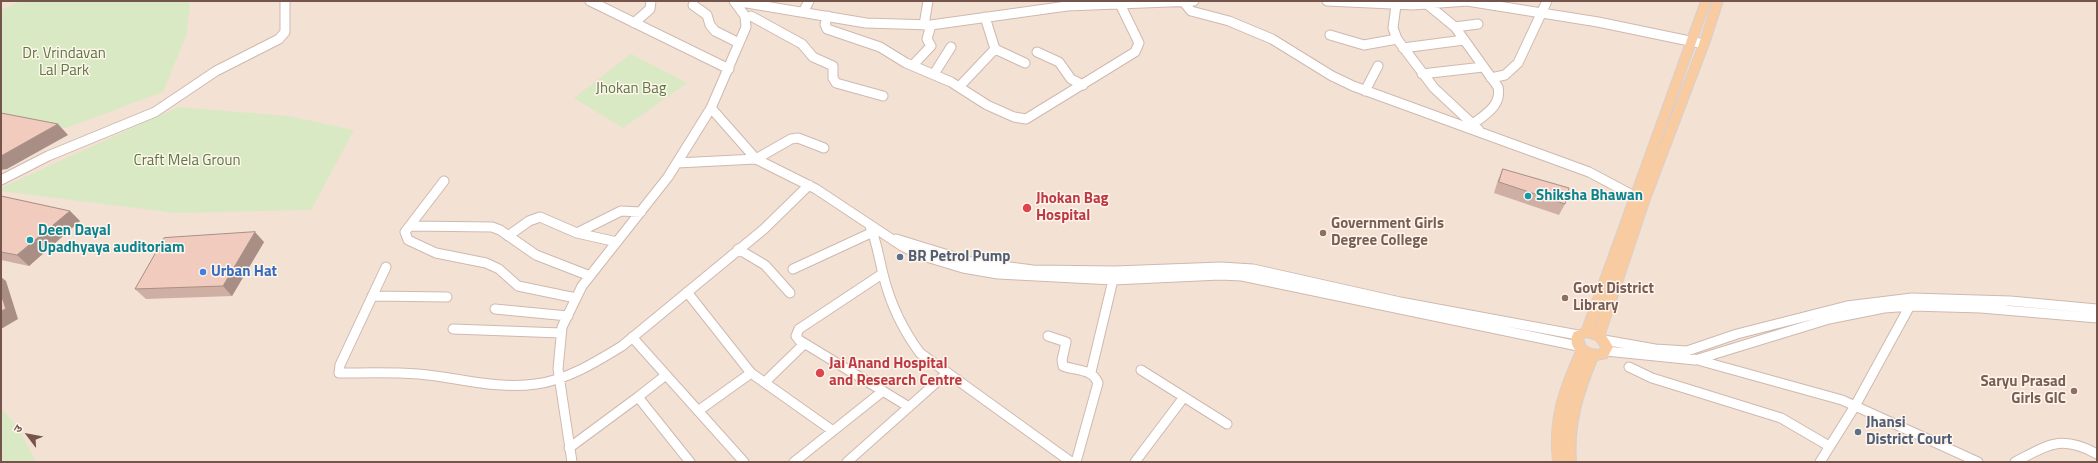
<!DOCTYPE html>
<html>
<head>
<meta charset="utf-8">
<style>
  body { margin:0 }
  #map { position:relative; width:2098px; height:463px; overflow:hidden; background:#fcf0e6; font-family:"Titillium Web","Noto Sans Devanagari",sans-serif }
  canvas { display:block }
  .frame { position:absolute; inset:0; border:2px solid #74544b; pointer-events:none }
  .north { position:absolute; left:8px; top:415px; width:40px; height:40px; -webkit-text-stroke:3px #fff5ec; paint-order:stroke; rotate:302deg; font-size:11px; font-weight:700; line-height:16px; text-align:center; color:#74544b }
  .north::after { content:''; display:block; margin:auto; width:14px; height:18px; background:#74544b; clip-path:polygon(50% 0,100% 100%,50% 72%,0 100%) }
</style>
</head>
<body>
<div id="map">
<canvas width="2098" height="463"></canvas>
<div class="frame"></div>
<div class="north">उ</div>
</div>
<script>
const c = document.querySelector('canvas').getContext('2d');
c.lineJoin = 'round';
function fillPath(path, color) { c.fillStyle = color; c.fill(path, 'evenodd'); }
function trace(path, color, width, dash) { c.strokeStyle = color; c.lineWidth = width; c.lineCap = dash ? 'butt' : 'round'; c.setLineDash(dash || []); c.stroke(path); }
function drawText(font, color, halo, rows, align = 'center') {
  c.font = font + ' "Titillium Web",sans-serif'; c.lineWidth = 3; c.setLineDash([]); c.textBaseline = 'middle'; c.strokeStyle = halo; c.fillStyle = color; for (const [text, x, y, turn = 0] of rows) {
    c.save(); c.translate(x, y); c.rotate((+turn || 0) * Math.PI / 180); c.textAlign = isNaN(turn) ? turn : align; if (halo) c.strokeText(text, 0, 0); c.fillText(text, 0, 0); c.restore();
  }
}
const residential = new Path2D(`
  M1 1H2097V462H1Z`);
const green = new Path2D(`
  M21 1H190L187 33 163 92 66 128 1 120V10Z
  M631 54 687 83 623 128 574 98Z
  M178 107 288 116 354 130 311 210 175 213 1 191V188Z
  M1 408 19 429 36 462H1Z`);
const minor = new Path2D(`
  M590 1 729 69
  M735 1 866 23 931 25 1067 6 1194 1
  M1183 1 1191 11 1229 21 1272 39 1332 76 1353 86 1589 172 1636 197
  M1327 1 1413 5 1467 1 1598 22 1704 44
  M1427 4 1455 27 1498 87C1502 105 1486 114 1473 124
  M693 5 707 15 710 25 715 31 739 43
  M1396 5 1393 28 1397 39 1434 88 1479 130
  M803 12 809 1
  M751 16 802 44 813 57 833 66V78L836 83 883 96
  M828 16 825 24 827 29 880 47 906 63 951 82 987 105 1014 117 1026 119 1135 52 1139 43 1120 4
  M985 17 995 49 1025 63
  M634 23 650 9 651 1
  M924 25 928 1
  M1455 27 1478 24
  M1330 35 1364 45 1397 39
  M1403 48 1464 40
  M1037 52 1059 62 1071 79 1083 85
  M913 65 931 46 927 39 931 25
  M934 74 951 47
  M1422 74 1483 67
  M1491 78 1505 75 1518 63 1547 1
  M959 87 995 49
  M1365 91 1378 66
  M711 108 756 159 816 189 902 246 920 255 963 268 998 274 1113 280 1220 275 1242 276 1578 346
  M677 163 756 159 791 139 798 138 824 148
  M1 180 48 156 155 112 216 71 279 39 285 32V1
  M444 181 405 232 408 240 436 253 486 263 499 269 518 286 576 298
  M869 224C877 240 879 260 884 278 891 305 903 330 920 353L1071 462
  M410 226 492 227 500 230 536 255 590 276
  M577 233 621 211 641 212
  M508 236 529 221 540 217 577 233 617 242
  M896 239 971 262 1033 270 1115 271 1221 267 1253 269 1400 302 1578 335
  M738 249 765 265 790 293
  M386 267 340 365 339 373C365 373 392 372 418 374 457 377 497 390 536 384 567 380 596 362 622 346L764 229 809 185
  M793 269 873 232
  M882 274 799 329 796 336 799 340 909 407
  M687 292 751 373
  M372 296 447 297
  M495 309 568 316
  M453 329 561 333
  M1048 336 1066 342 1062 360 1063 366C1076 371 1092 368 1098 383L1076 462
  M632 337 744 462
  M1604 340 1655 349 1687 351 1737 334 1847 306 1912 298 2010 301 2097 309
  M1606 351 1695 360 1829 319 1884 308 1912 306 1981 308 2097 318
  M1694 359 1842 400 1978 462
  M1629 367 1652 378 1781 418 1829 446
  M1141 370 1227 424
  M1091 372 1113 280
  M765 382 804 344
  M638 397 666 375
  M698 411 751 373 833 431
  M569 448 638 397 690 462
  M572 462 558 369 562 327 582 286 668 177 711 108 746 27 745 16 734 1
  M794 462 883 391
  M847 462 947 373
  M1135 462 1184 397
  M1820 462 1855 406 1912 302
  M2015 462C2048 445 2061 434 2097 454`);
const major = new Path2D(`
  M1701 1H1711L1645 184 1699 44 1713 1H1723L1709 44 1649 202 1605 334 1613 347 1607 358 1597 360C1583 393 1573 425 1576 462H1553C1548 419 1559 390 1576 351 1571 345 1570 339 1574 332L1582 329ZM1626 240 1595 329H1594ZM1587 337 1596 340 1601 347 1599 350 1591 349 1585 345 1583 338ZM1585 358 1571 394 1565 419 1572 392Z`);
const wall = new Path2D(`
  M1503 169 1565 204 1559 215 1494 193 1498 180Z
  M1 196 70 211 80 221 29 266 1 260Z
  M264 242 232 296 146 299 135 289Z`);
const shadedWall = new Path2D(`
  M58 124 68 135 7 169 1 170V156Z
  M70 211 80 221 29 266 17 255Z
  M255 232 264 242 232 296 223 286Z
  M1 277 6 281 18 319 1 329Z`);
const building = new Path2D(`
  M1 113 58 124 1 156Z
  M1503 169 1569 188 1565 204 1499 182Z
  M1 196 70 211 17 255 1 252Z
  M255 232 223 286 135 289 164 238Z
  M1 294 6 309 1 311Z`);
const markers = [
  [1528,196,4,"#0f9aa8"],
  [1027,208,5,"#e0444e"],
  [1323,233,4,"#8d6e63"],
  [30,240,4,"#0f9aa8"],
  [900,257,4,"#5c6f8a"],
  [203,272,4,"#3f7fe0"],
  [1565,298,4,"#8d6e63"],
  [820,373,5,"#e0444e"],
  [2074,391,4,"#8d6e63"],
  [1858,432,4,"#5c6f8a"]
];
const parkNames = [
  ["Dr. Vrindavan",64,54],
  ["Lal Park",64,71],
  ["Jhokan Bag",631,89],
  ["Craft Mela Groun",187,161]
];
const cultureNames = [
  ["Shiksha Bhawan",1536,196],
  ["Deen Dayal",38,231],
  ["Upadhyaya auditoriam",38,248]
];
const healthNames = [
  ["Jhokan Bag",1036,199],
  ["Hospital",1036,216],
  ["Jai Anand Hospital",829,364],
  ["and Research Centre",829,381]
];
const educationNames = [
  ["Government Girls",1331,224],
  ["Degree College",1331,241],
  ["Govt District",1573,289],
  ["Library",1573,306],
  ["Saryu Prasad",2066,382,"right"],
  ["Girls GIC",2066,399,"right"]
];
const serviceNames = [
  ["BR Petrol Pump",908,257],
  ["Jhansi",1866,423],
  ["District Court",1866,440]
];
const shopNames = [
  ["Urban Hat",211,272]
];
fillPath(residential, '#f3e1d4');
fillPath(green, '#d9e9c4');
trace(minor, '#cfb9af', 11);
trace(major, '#d8cfcd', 2);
trace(minor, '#fff', 9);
fillPath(major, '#f9cba0');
fillPath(wall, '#cfafa3');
fillPath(shadedWall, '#a98e85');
fillPath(building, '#f1cbbe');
trace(building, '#a98e85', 1);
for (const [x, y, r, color] of markers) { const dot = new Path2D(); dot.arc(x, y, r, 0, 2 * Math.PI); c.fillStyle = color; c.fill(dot); trace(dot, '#fff5ec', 1.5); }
drawText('15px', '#5c7a43', '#fff5ec', parkNames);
drawText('bold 15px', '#0d838f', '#fff5ec', cultureNames, 'left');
drawText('bold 15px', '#be3a42', '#fff5ec', healthNames, 'left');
drawText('bold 15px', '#785e54', '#fff5ec', educationNames, 'left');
drawText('bold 15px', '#4e5e75', '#fff5ec', serviceNames, 'left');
drawText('bold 15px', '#366cbe', '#fff5ec', shopNames, 'left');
</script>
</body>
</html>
